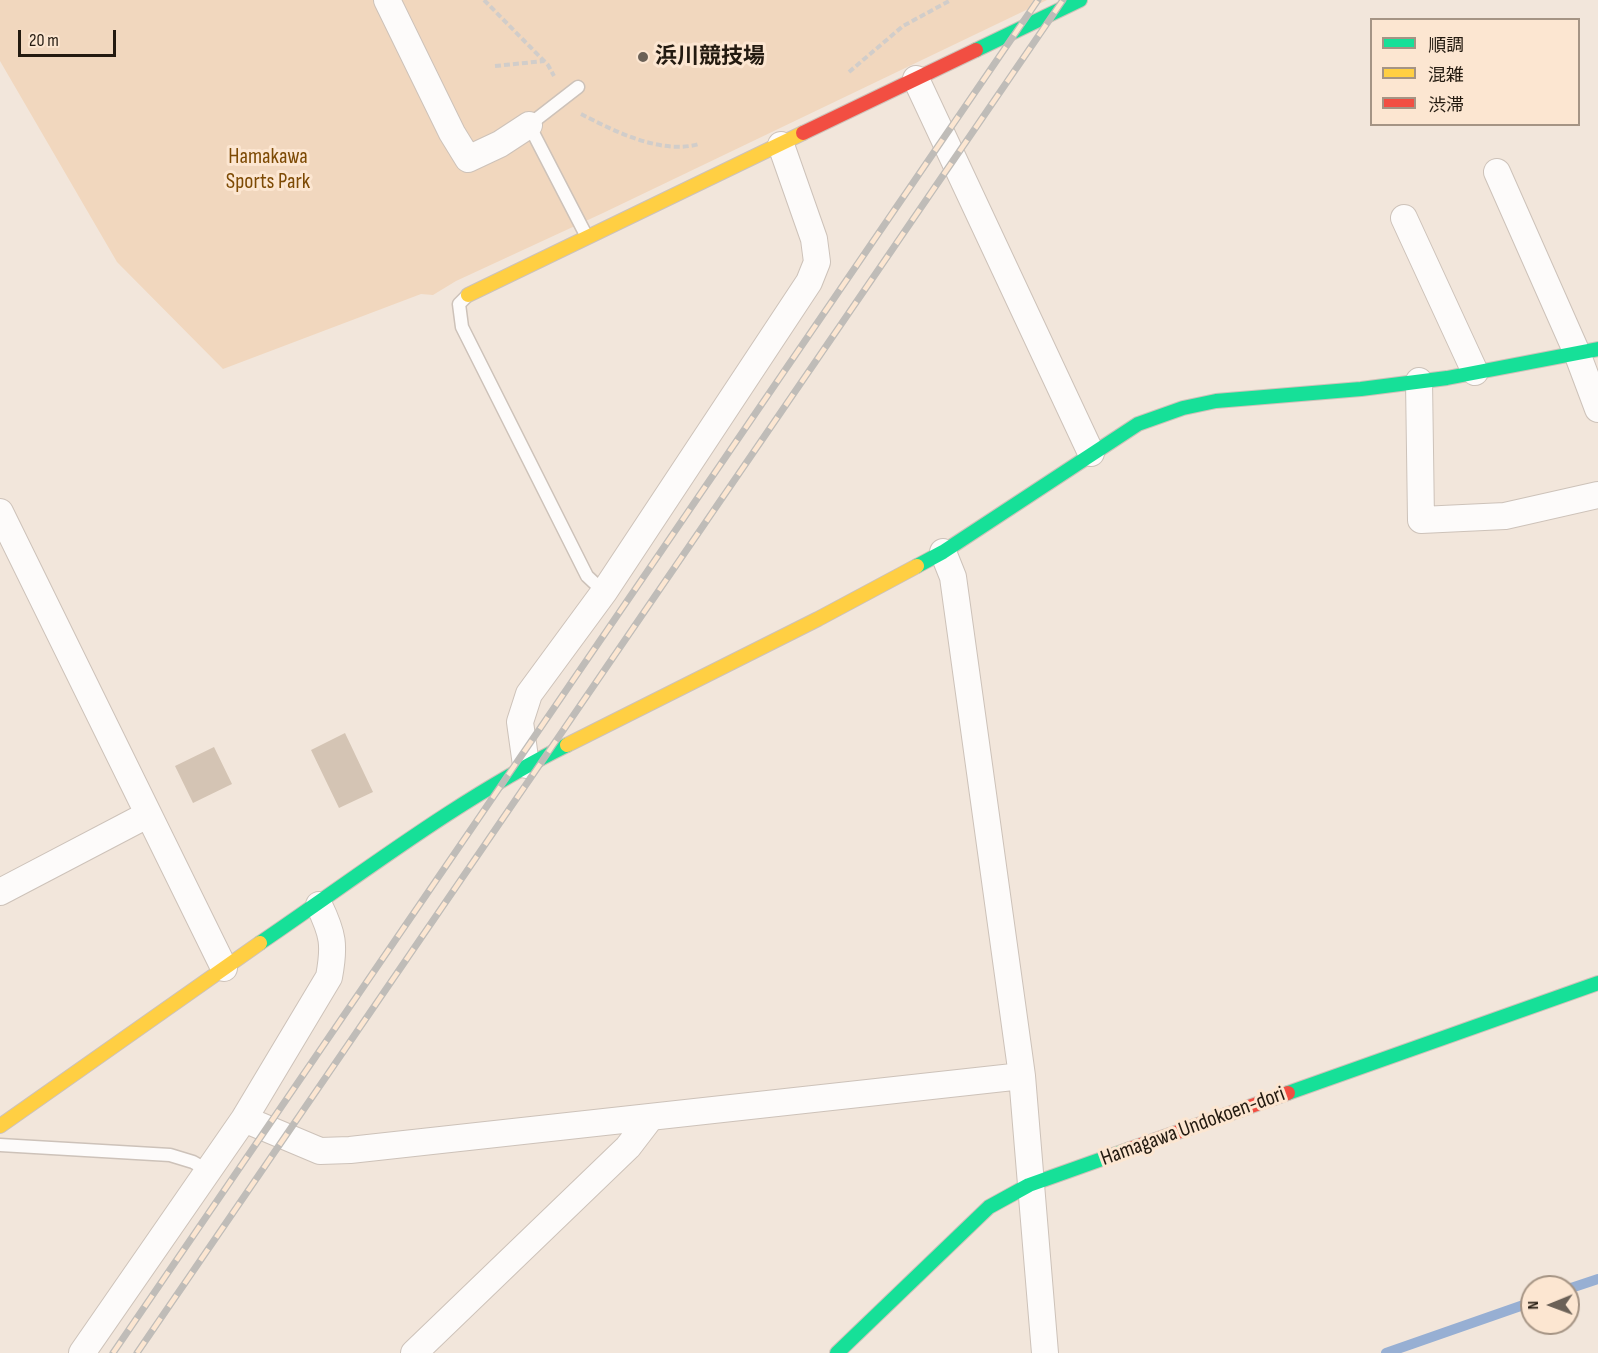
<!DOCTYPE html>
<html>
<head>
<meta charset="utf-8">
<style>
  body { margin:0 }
  #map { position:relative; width:1598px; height:1353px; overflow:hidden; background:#f2e6db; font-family:"Sofia Sans Condensed","Noto Sans JP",sans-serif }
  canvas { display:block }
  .legend { position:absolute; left:1370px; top:18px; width:210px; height:108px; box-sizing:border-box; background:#fce6d1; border:2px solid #a59484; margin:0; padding:8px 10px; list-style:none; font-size:18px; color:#231a10 }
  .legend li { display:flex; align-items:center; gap:12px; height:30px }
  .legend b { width:30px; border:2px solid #a59484 }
  .north { position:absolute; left:1520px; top:1275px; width:60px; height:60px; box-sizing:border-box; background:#fce6d1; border:2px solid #a59484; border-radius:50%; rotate:269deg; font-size:16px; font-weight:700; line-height:24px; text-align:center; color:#231a10 }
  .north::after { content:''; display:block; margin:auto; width:21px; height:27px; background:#6b6157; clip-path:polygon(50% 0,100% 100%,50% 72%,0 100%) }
  .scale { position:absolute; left:18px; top:30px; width:98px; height:27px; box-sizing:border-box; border:3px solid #231a10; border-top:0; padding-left:8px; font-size:18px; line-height:21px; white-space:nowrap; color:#231a10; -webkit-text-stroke:4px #fce6d1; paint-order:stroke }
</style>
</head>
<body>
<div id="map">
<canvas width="1598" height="1353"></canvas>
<ul class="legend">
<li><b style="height:8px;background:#16e098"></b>順調</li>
<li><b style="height:8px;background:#ffcf43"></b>混雑</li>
<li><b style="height:8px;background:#f24e42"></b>渋滞</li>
</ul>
<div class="north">N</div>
<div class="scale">20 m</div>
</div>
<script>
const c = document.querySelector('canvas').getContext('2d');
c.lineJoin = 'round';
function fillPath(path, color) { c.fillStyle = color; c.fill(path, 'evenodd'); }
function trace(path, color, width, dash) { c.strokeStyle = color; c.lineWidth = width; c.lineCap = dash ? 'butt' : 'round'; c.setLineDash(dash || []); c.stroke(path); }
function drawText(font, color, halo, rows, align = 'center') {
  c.font = font + ' "Sofia Sans Condensed","Noto Sans JP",sans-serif'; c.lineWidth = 6; c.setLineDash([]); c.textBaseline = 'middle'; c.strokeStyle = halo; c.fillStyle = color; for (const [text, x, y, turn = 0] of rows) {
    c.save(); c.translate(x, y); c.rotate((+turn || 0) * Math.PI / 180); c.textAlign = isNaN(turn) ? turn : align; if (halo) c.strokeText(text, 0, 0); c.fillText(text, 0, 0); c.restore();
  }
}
const green = new Path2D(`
  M0 0H1047L603 213 456 281 433 295 421 294 223 369 117 262 0 61Z`);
const stream = new Path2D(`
  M1568 1289 1598 1279
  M1386 1353 1532 1302`);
const building = new Path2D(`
  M345 733 373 792 339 808 311 750Z
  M214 747 232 784 193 803 175 766Z`);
const path = new Path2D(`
  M484 0 548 65 554 76
  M495 66 544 61
  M849 72 903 26 951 0
  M581 114C614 131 661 155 699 144`);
const lane = new Path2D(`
  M578 87 529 125 587 237
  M466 297 459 304 462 327 587 576 604 592
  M0 1145 170 1155 193 1162 207 1170`);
const street = new Path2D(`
  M387 0 452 133 468 159 500 144 529 125
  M916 79 1091 453
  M1497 172 1577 353 1598 409
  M1404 218 1475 372
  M1419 381 1421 520 1505 516 1598 495
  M0 512 224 968
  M943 552 953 577 1022 1076 1045 1353
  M526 765 520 722 529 694 604 592 809 282 817 262 814 239 781 145
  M0 892 147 815
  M244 1119 320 1151 350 1150 1022 1076
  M82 1353 244 1119 329 977C335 945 333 934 319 905
  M414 1353 628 1147 651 1117`);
const fast = new Path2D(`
  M976 50 1080 0
  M917 566 943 552 1138 424 1183 408 1216 401 1361 389 1447 378 1598 349
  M260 943C360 875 458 799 567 745
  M1288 1093 1598 983
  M837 1353 989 1207 1029 1185 1130 1149`);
const slow = new Path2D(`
  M468 295 803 133
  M567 745 818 619 917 566
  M0 1126 260 943`);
const jam = new Path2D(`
  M803 133 976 50
  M1130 1149 1288 1093`);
const rail = new Path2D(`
  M113 1353 1038 0
  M137 1353 1063 0`);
const markers = [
  [643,57,6,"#6b6157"]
];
const poiNames = [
  ["浜川競技場",655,57]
];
const parkNames = [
  ["Hamakawa",268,157],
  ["Sports Park",268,182]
];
const streetNames = [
  ["Hamagawa Undokoen-dori",1193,1127,-20]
];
fillPath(green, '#f1d7be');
trace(stream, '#97afd3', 10);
fillPath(building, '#d4c4b4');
trace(lane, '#cdc2b9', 15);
trace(street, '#cdc2b9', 28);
trace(fast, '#cdc2b9', 16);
trace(slow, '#cdc2b9', 16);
trace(jam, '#cdc2b9', 16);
trace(path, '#d1cdca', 4, [6, 3]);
trace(lane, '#fdfbfa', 12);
trace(street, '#fdfbfa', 26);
trace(fast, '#16e098', 14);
trace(slow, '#ffcf43', 14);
trace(jam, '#f24e42', 14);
trace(rail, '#bfbcb8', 7);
trace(rail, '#fce6d1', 4.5, [14]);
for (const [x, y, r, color] of markers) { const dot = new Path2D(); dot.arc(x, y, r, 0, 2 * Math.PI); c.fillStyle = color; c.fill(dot); trace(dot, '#fce6d1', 2); }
drawText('bold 22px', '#231a10', '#fce6d1', poiNames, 'left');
drawText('22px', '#7d4a04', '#fce6d1', parkNames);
drawText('22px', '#231a10', '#fce6d1', streetNames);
</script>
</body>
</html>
